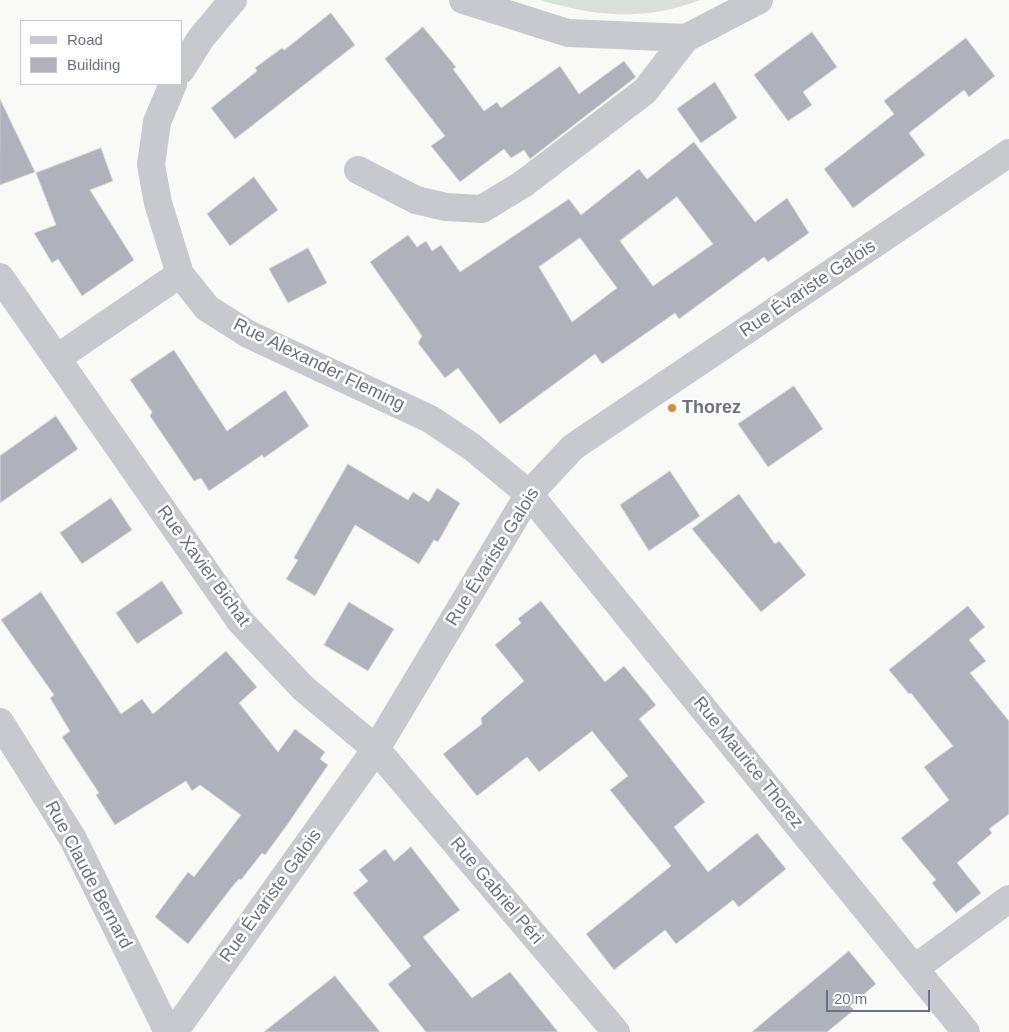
<!DOCTYPE html>
<html>
<head>
<meta charset="utf-8">
<style>
  body { margin:0 }
  #map { position:relative; width:1009px; height:1032px; overflow:hidden; background:#f9f9f7; font-family:Arial,sans-serif }
  canvas { display:block }
  .legend { position:absolute; left:20px; top:20px; width:162px; height:65px; box-sizing:border-box; background:#fff; border:1px solid #c4c7cf; margin:0; padding:6px 9px; list-style:none; font-size:15px; color:#6b7286 }
  .legend li { display:flex; align-items:center; gap:10px; height:25px }
  .legend b { width:25px; border:1px solid #c4c7cf }
  .scale { position:absolute; left:826px; top:990px; width:104px; height:22px; box-sizing:border-box; border:2px solid #6b7286; border-top:0; padding-left:6px; font-size:15px; line-height:18px; white-space:nowrap; color:#6b7286; -webkit-text-stroke:4px #fff; paint-order:stroke }
</style>
</head>
<body>
<div id="map">
<canvas width="1009" height="1032"></canvas>
<ul class="legend">
<li><b style="height:6px;background:#c8c9ce"></b>Road</li>
<li><b style="height:14px;background:#afb2bb"></b>Building</li>
</ul>
<div class="scale">20 m</div>
</div>
<script>
const c = document.querySelector('canvas').getContext('2d');
c.lineJoin = 'round';
function fillPath(path, color) { c.fillStyle = color; c.fill(path, 'evenodd'); }
function trace(path, color, width, dash) { c.strokeStyle = color; c.lineWidth = width; c.lineCap = dash ? 'butt' : 'round'; c.setLineDash(dash || []); c.stroke(path); }
function drawText(font, color, halo, rows, align = 'center') {
  c.font = font + ' Arial,sans-serif'; c.lineWidth = 5; c.setLineDash([]); c.textBaseline = 'middle'; c.strokeStyle = halo; c.fillStyle = color; for (const [text, x, y, turn = 0] of rows) {
    c.save(); c.translate(x, y); c.rotate((+turn || 0) * Math.PI / 180); c.textAlign = isNaN(turn) ? turn : align; if (halo) c.strokeText(text, 0, 0); c.fillText(text, 0, 0); c.restore();
  }
}
const green = new Path2D(`
  M540 0H700C643 21 598 17 540 0Z`);
const building = new Path2D(`
  M331 13 355 45 235 139 211 108 257 71 255 68 282 48 284 50Z
  M423 27 456 67 453 69 484 111 497 102 501 108 560 66 579 94 624 61 636 77 530 159 524 150 511 158 504 149 460 182 431 146 445 136 385 59Z
  M812 32 837 67 803 92 812 105 788 121 754 75Z
  M966 38 995 76 969 97 964 90 909 133 925 155 853 208 824 169 894 114 884 101Z
  M715 82 737 118 701 143 677 109Z
  M0 99 35 172 0 185Z
  M694 142 755 222 787 198 809 233 768 262 764 257 679 319 675 313 602 364 595 354 500 424 458 368 445 378 418 343 422 336 370 262 408 235 417 247 426 241 432 251 441 245 460 272 569 199 581 215 639 169 647 179ZM677 197 713 244 653 286 620 241ZM580 238 617 288 572 322 539 267Z
  M101 148 113 181 90 190 134 260 82 296 58 259 52 263 34 233 56 225 36 173Z
  M254 177 278 210 230 246 207 214Z
  M308 248 327 283 288 303 269 269Z
  M174 350 227 431 285 390 309 426 264 458 262 455 209 491 201 478 194 481 150 416 152 412 130 380Z
  M794 386 823 429 768 467 738 424Z
  M56 416 78 449 0 503V456Z
  M348 464 408 500 413 492 429 502 437 488 460 503 438 542 434 540 419 564 355 525 315 596 286 579 298 560 294 558Z
  M670 471 700 516 649 551 620 505Z
  M739 494 775 544 779 541 806 575 761 612 692 529Z
  M111 498 132 530 82 564 60 533Z
  M162 581 183 613 137 644 116 613Z
  M41 592 121 714 142 699 153 714 226 651 257 687 239 703 278 752 295 729 325 752 320 759 328 765 287 825 265 855 262 853 241 880 239 879 232 887 188 944 155 917 188 872 194 877 241 815 200 785 192 791 186 781 115 825 96 795 99 793 62 737 70 731 50 698 54 695 1 620Z
  M541 601 605 682 624 666 656 705 639 719 705 802 674 827 708 872 757 833 786 869 739 907 733 900 676 944 665 930 614 970 586 934 671 866 610 790 628 776 592 731 539 772 527 757 477 796 443 754 482 724 481 718 524 681 495 645 521 623 518 619Z
  M349 602 394 629 368 671 324 645Z
  M968 606 985 627 969 640 986 661 970 673 1009 721V814L989 829 992 833 957 863 981 893 956 913 932 883 936 880 901 838 949 800 924 767 953 746 911 693 909 694 889 670Z
  M411 847 460 910 423 937 472 998 510 972 558 1032H426L388 984 411 966 353 893 368 881 359 870 385 849 394 861Z
  M849 951 876 984 850 1006 854 1010 827 1032H752Z
  M335 976 380 1032H264Z`);
const minor = new Path2D(`
  M463 0 568 33 686 38 759 0
  M181 70 201 38 233 0
  M173 84 157 122 151 165 158 203 180 274 207 308 248 334 430 419 472 447 529 494 966 1032
  M358 170 416 200 446 207 482 209 523 184 645 91 686 38
  M0 277 240 621 303 688 376 749 616 1032
  M57 358 180 274
  M0 722 73 839 168 1032
  M915 968 1009 899
  M174 1032 376 749 529 494 573 447 1009 153`);
const markers = [
  [672,408,5,"#d78c3a"]
];
const streetNames = [
  ["Rue Évariste Galois",808,289,-34],
  ["Rue Alexander Fleming",319,365,26],
  ["Rue Évariste Galois",493,557,-58],
  ["Rue Xavier Bichat",203,566,54],
  ["Rue Maurice Thorez",748,763,51],
  ["Rue Claude Bernard",88,875,62],
  ["Rue Gabriel Péri",496,891,50],
  ["Rue Évariste Galois",271,896,-54]
];
const poiNames = [
  ["Thorez",682,408]
];
fillPath(green, '#d9e0d9');
fillPath(building, '#afb2bb');
trace(building, '#dbdbd9', 1);
trace(minor, '#c8c9ce', 28);
for (const [x, y, r, color] of markers) { const dot = new Path2D(); dot.arc(x, y, r, 0, 2 * Math.PI); c.fillStyle = color; c.fill(dot); trace(dot, '#fff', 2); }
drawText('18px', '#6b7286', '#fff', streetNames);
drawText('bold 18px', '#6b7286', '#fff', poiNames, 'left');
</script>
</body>
</html>
